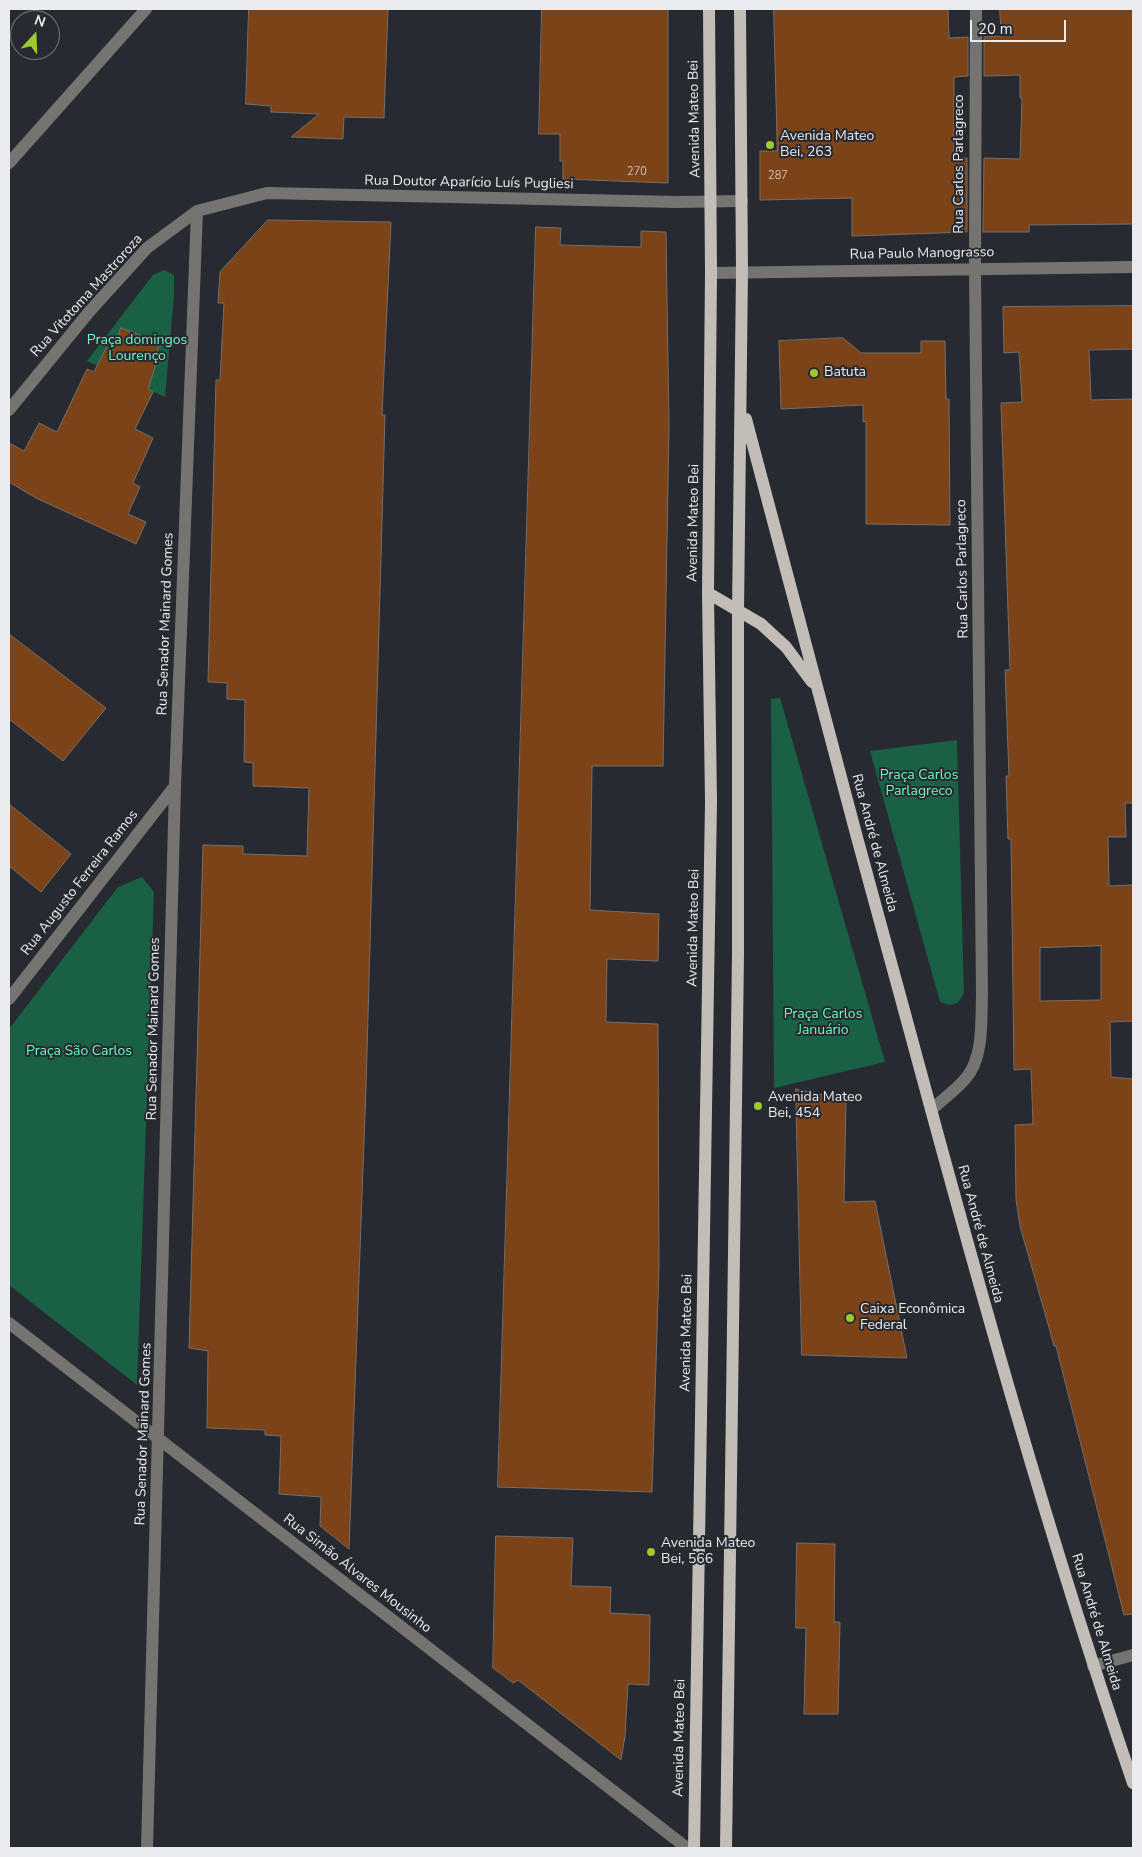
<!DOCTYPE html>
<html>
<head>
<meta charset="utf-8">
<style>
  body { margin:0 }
  #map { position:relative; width:1142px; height:1857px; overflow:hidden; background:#272a31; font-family:"Nunito Sans",sans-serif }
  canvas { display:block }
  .frame { position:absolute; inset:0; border:10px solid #e9ebef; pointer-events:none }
  .north { position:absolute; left:10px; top:10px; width:50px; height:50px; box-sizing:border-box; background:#272a31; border:1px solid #75777d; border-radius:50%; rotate:20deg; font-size:14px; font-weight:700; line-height:20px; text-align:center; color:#e9ebef }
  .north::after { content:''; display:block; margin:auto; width:18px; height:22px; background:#9eca2e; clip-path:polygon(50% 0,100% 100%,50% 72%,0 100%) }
  .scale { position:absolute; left:970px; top:20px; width:96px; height:22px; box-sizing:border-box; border:2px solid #e9ebef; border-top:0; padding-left:6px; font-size:15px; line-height:18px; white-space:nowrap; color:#e9ebef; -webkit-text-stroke:4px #272a31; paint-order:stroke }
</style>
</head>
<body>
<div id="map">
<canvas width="1142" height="1857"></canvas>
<div class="frame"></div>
<div class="north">N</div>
<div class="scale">20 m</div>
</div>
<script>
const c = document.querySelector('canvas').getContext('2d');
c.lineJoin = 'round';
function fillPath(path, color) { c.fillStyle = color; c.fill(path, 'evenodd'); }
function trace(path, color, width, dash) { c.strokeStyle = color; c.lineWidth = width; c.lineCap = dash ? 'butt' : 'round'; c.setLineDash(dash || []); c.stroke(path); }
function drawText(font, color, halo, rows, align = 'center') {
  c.font = font + ' "Nunito Sans",sans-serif'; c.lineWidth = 4; c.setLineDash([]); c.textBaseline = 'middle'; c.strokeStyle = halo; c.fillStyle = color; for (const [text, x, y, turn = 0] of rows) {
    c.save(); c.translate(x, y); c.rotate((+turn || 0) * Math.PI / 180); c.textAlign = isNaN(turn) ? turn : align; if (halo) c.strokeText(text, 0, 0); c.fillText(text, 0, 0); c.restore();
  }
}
const green = new Path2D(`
  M164 270 174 275V296L165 397 87 361 153 275Z
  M780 698 885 1062 774 1088 771 699Z
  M957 740 964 993 958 1003 949 1005 940 1002 870 751Z
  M142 877 154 892 137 1385 9 1285V1029L118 887Z`);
const building = new Path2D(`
  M249 9H388L384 118 344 117 343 139 291 137 319 114 271 112V106L246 104Z
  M542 9H668V183L563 179V161H560V134H539Z
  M774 9H948L949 38 968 37V76L954 77V158H967V232L852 236V198L760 200V151H777Z
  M1000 9H1133V224L1029 225V232H983L984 158 1020 159 1022 98H1020V75L984 76V37L1001 36Z
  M268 220 391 222 382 415H385L366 1087 349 1549 320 1526 321 1497 279 1494 281 1436 265 1435V1430L207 1428 208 1351 189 1348 203 845 243 846V854L307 856 309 788 253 786V763L244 762 245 700 227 699V683L208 682 216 380H220L224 303H218L220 272Z
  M536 227 561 228 560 245 641 247V231L666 232 669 427 663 766H592L590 910 659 914 658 961 607 959 606 1022 658 1024 659 1267 652 1492 498 1487Z
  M1133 306V349L1089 350 1091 400 1133 399V803H1125L1126 837H1108L1109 886 1133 885V1021L1110 1022 1111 1077 1133 1079V1614L1124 1615 1056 1346H1054L1048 1324 1020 1226 1016 1199 1015 1125 1033 1124 1031 1069 1014 1070 1011 839H1008L1006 776H1009L1005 670H1010L1001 403 1022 402 1019 352 1004 353 1003 307ZM1101 946V1000L1040 1001V948Z
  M121 328 160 343 153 363 156 364 148 389 153 392 135 429 153 438 133 483 140 487 128 514 146 522 136 544 36 498 9 482V443L24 451 39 423 57 432 87 369 94 372 106 348 113 350Z
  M843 338 861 353H921V341H945L946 399H949L950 525 866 524V421L863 422V405L781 409 779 341Z
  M9 634 106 708 63 761 9 719Z
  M9 804 71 854 41 892 9 866Z
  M796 1089 846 1100 844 1202 875 1201 907 1358 802 1355Z
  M496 1536 573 1538 571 1586 611 1587 610 1613 650 1615 649 1685 628 1684 625 1736 621 1760 518 1680 513 1683 493 1668Z
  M797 1543 835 1544 834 1622H840L838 1714H804L806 1628H796Z`);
const minor = new Path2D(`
  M9 163 146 9
  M711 273 1133 267
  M9 410 89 312 147 248 197 211 267 193 677 202 742 201
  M9 999 175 786
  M931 1110C942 1100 956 1090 966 1078 984 1057 981 1020 982 994L975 268 976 9
  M9 1323 687 1848
  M1093 1666 1133 1655
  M147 1848 175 786 197 211`);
const major = new Path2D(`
  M746 419C799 623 854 828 910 1032 978 1284 1048 1536 1133 1783
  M708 593 761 624 786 647 812 682
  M694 1848 711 802 708 593 711 273 709 9
  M726 1848 738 955V611L742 272 740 9`);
const markers = [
  [770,145,5,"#9eca2e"],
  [814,373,5,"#9eca2e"],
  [758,1106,5,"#9eca2e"],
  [850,1318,5,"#9eca2e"],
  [651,1552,5,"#9eca2e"]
];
const numberNames = [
  ["270",637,172],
  ["287",778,176]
];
const streetNames = [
  ["Avenida Mateo Bei",695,119,-91],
  ["Rua Carlos Parlagreco",960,164,-90],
  ["Rua Doutor Aparício Luís Pugliesi",469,183,1],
  ["Rua Paulo Manograsso",922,254,-1],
  ["Rua Vitotoma Mastroroza",87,296,-48],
  ["Avenida Mateo Bei",694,523,-89],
  ["Rua Carlos Parlagreco",963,569,-91],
  ["Rua Senador Mainard Gomes",166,624,-88],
  ["Rua André de Almeida",874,843,75],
  ["Rua Augusto Ferreira Ramos",80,883,-52],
  ["Avenida Mateo Bei",694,928,-89],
  ["Rua Senador Mainard Gomes",154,1029,-89],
  ["Rua André de Almeida",980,1234,75],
  ["Avenida Mateo Bei",687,1333,-89],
  ["Rua Senador Mainard Gomes",144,1434,-88],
  ["Rua Simão Álvares Mousinho",357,1574,38],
  ["Rua André de Almeida",1096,1622,73],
  ["Avenida Mateo Bei",680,1738,-89]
];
const poiNames = [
  ["Avenida Mateo",780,137],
  ["Bei, 263",780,153],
  ["Batuta",824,373],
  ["Avenida Mateo",768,1098],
  ["Bei, 454",768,1114],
  ["Caixa Econômica",860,1310],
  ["Federal",860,1326],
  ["Avenida Mateo",661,1544],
  ["Bei, 566",661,1560]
];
const parkNames = [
  ["Praça domingos",137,341],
  ["Lourenço",137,357],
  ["Praça Carlos",919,776],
  ["Parlagreco",919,792],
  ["Praça Carlos",823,1015],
  ["Januário",823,1031],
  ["Praça São Carlos",79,1052]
];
fillPath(green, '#196045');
fillPath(building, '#7c4319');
trace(building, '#766e69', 1);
trace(minor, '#767470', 12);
trace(major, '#c2beb7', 12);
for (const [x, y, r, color] of markers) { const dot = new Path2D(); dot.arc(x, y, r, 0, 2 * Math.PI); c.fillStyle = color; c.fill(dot); trace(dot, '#272a31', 2); }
drawText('11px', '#cec1ba', null, numberNames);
drawText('14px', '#e9ebef', '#272a31', streetNames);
drawText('14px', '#e9ebef', '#272a31', poiNames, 'left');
drawText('14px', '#6bfabf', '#272a31', parkNames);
</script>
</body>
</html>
